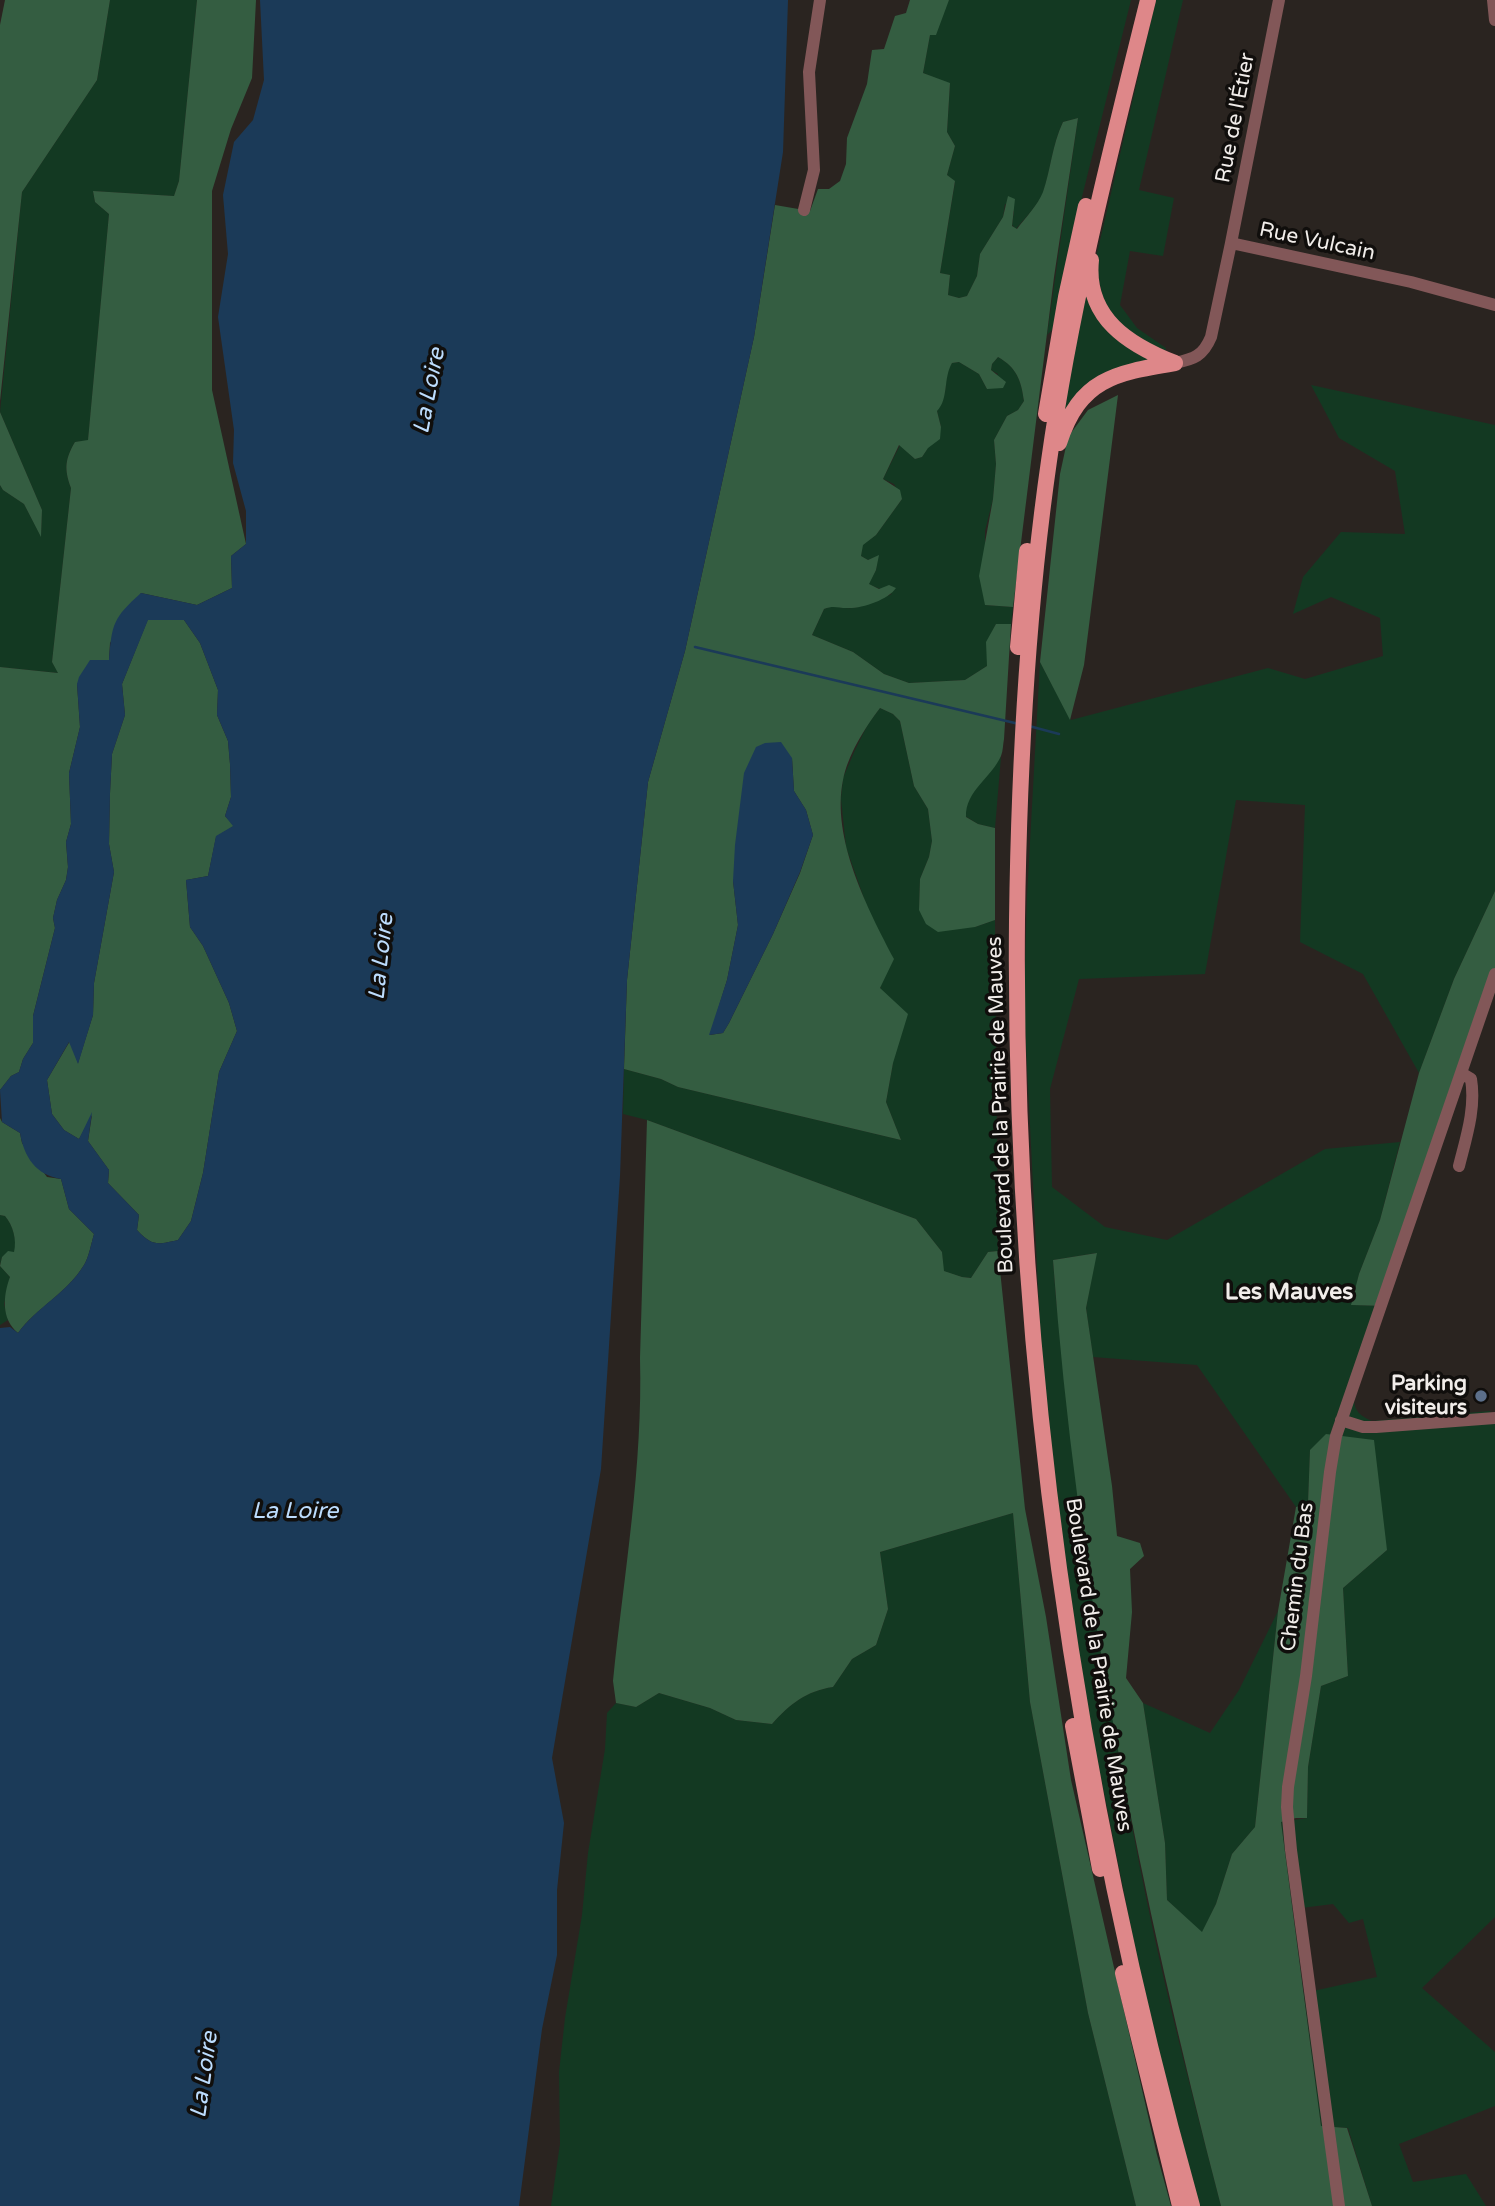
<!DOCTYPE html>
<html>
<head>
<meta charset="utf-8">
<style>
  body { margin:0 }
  canvas { display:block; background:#2a2420 }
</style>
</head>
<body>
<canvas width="1495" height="2206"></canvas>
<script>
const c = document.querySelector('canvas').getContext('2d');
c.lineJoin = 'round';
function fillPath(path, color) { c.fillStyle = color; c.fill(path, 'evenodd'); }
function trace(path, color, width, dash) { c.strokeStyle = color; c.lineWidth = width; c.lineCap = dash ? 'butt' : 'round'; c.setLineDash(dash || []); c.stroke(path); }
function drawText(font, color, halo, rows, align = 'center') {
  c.font = font + ' "Varela Round",sans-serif'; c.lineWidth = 7; c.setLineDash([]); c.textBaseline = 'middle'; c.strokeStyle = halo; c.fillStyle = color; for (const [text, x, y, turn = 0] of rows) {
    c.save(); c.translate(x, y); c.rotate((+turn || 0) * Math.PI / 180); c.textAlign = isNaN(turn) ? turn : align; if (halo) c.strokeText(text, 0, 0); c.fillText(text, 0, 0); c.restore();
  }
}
const green = new Path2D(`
  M110 0H197L179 181 174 196 93 191 95 202 109 214 88 441 75 442C65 459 64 469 71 488L52 662 59 673 0 667V485L3 490 24 504 41 536 42 510 0 412 22 192 97 80Z
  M949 0H1131L1071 241 1055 327 1047 335 1078 118 1063 122C1052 145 1051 170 1043 193 1038 205 1025 218 1016 229L1012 225 1014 211 1005 204 1003 217 980 254 977 276 967 296 959 298 948 295 950 275 940 273 955 182 947 175 955 146 947 132 950 84 923 73 930 35Z
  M1156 0H1183L1139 190 1174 198 1163 256 1130 251 1120 305 1137 328 1166 348 1165 351 1132 338 1106 312 1095 262Z
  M1085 288 1097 313 1159 360 1063 413Z
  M998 357C1017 368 1021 380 1024 401L1018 410 1007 416 994 440 996 464 993 499 985 531V605L1013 607 1011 624H996L987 642V666L965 680 909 683 884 674 853 652 812 635 824 609C835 604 842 609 853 608 866 606 879 599 892 594L868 584 876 570 878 556 868 560 861 556 862 545 876 535 902 499 894 484 883 479 900 445 915 459 922 457 941 427 937 411 945 392 947 371 952 363 959 362 979 374 987 389 998 374 991 370 992 364Z
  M1311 385 1495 425V891L1454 979 1419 1073 1363 974 1300 942 1305 805 1236 800 1205 974 1079 979 1050 1089 1052 1187 1105 1227 1167 1240 1325 1149 1400 1142 1380 1220 1359 1274 1352 1305 1385 1306 1354 1398C1354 1412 1361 1416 1372 1421L1490 1411 1495 1423V1917L1422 1988 1495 2052V2106L1399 2144 1413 2182 1466 2174 1486 2206H1372L1348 2128 1321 2126 1304 1993 1377 1977 1363 1919 1349 1923 1333 1904 1293 1909 1281 1822 1307 1818 1308 1767 1321 1686 1348 1676 1343 1588 1387 1550 1310 1450 1308 1503 1296 1507 1197 1365 1093 1357 1086 1308 1096 1253 1053 1260 1056 1299C1079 1501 1106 1702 1147 1902 1168 2004 1195 2105 1221 2206H1199L1150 2023 1078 1662 1043 1386 1024 1005 1027 896 1040 662 1071 720 1268 668 1305 679 1383 656 1380 618 1331 597 1293 614 1303 577 1341 532 1405 534 1395 471 1339 438Z
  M880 708 893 714 900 721 914 786 928 809 932 841 929 857 920 879 919 910 975 927 995 920 998 1251 988 1252 971 1278 962 1277 943 1271 942 1252 916 1219 647 1120 623 1114 624 1069 661 1079 678 1087 901 1140 886 1102 893 1063 867 907 846 847 841 799 843 778 855 750 868 724Z
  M1001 757 995 828 978 824 965 816C965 795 988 773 1001 757Z
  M0 1215 5 1216C13 1225 17 1240 15 1252L2 1257 0 1265Z
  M0 1266 10 1277 4 1304 8 1320 0 1325Z
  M1013 1513 1030 1702 1088 2013 1136 2206H551L560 2144 559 2072 565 2018 582 1915 588 1853 605 1749 607 1713 616 1703 636 1707 659 1693 710 1708 736 1720 772 1724C790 1704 806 1691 833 1687L852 1659 876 1645 888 1609 880 1552Z
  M1278 1611 1255 1827 1232 1854 1216 1904 1202 1933 1167 1900 1165 1843 1143 1703 1210 1733 1239 1690Z`);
const forest = new Path2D(`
  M5 0H110L97 80 22 192 0 401V25Z
  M197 0H256L252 78 231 129 212 191V390L246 544 231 556 232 588 197 605 141 593 110 643 109 660 77 684 80 727 69 773 71 824 66 842 68 867 66 880 57 900 53 918 55 928 33 1016V1043L23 1059 19 1072 11 1076 0 1090V667L58 673 52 662 71 488C64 469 65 459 75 442L88 440 109 214 95 202 93 191 174 196 179 181Z
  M910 0H949L936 35H930L923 73 950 83 947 132 955 146 947 175 955 181 940 273 950 275 948 295 959 298 967 296 977 276 980 254 1003 217 1008 196 1015 199 1012 226 1017 229C1025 218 1038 205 1043 192 1051 169 1052 145 1063 122L1078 118 1054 277 1013 607 985 605 979 576 993 499 996 464 994 440 1007 416 1018 410 1024 401C1021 380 1017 368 998 357L992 364 991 370 1006 382 1003 388 987 389 979 374 959 362 952 363C943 378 949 399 937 411L941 427 940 439 928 448 922 457 915 459 899 445 883 479 900 490 902 499 876 535 863 545 861 556 868 560 879 555 876 570 869 584 879 589 889 585 896 588C888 600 861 609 847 608 837 608 834 605 824 609L812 635 853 652 884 674 909 683 965 680 987 666 986 642 996 624H1011L1004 739C1003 744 1003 751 1001 756 992 777 965 791 966 817L978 824 995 828V920L975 927 938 932 926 924 919 910 920 879 929 857 932 841 928 809 914 786 900 721 893 714 880 708C864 729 848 755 843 780 831 839 868 909 894 959L880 988 908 1014 893 1063 886 1102 901 1140 678 1087 661 1079 624 1069 627 980 648 782 685 651 754 337 775 205 810 211 818 189H829L840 181 846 164 847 138 867 84 872 50 884 49 895 16 906 13ZM792 758 794 791 806 810 813 835 800 873 773 934 729 1023 723 1033 710 1035 727 980 738 925 733 881Z
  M1118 395 1084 665 1070 720 1040 662 1060 474 1068 437 1088 410Z
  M0 412 42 510 41 537 24 504 3 490 0 485Z
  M148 619 184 620 200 643 218 690 217 715 228 741 230 764 231 797 225 816 234 826 216 837 208 876 186 880 190 927 203 946 229 1003 237 1031 219 1072 203 1173 191 1221 178 1240C157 1245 152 1246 137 1230L139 1215 108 1183 109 1170 88 1141 92 1115 79 1139 64 1130 52 1114 47 1080 70 1041 78 1063 93 1015 94 983 114 872 109 844 110 793 112 754 125 715 122 684Z
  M1495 891V991L1385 1306 1351 1305 1359 1274 1380 1220 1419 1073 1454 979Z
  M0 1118 2 1122 20 1133 22 1143 47 1177 61 1179 69 1209 94 1234C91 1244 89 1257 84 1265 67 1293 36 1308 18 1333 1 1319 3 1296 10 1277L0 1266 2 1257 8 1251 14 1252C17 1240 13 1225 5 1216L0 1215Z
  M647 1120 916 1219 942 1252 944 1271 962 1277 971 1278 988 1252 998 1251 1025 1509 1046 1617 1071 1780 1157 2155 1171 2206H1136L1088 2013 1030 1702 1013 1513 880 1552 888 1609 876 1645 852 1659 833 1687C806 1691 790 1704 772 1724L736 1720 710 1708 659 1693 636 1707 616 1703 613 1681C624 1574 643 1466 640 1358Z
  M1097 1253 1086 1308 1112 1486 1117 1536 1140 1543 1144 1556 1130 1569 1132 1612 1126 1678 1143 1703 1165 1843 1167 1900 1202 1932 1216 1904 1232 1854 1255 1827 1278 1611 1296 1507 1308 1503 1310 1450 1326 1434 1374 1440 1387 1550 1343 1588 1348 1676 1321 1686 1308 1767 1307 1818H1296L1281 1822 1321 2126 1347 2128 1372 2206H1221C1141 1897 1076 1579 1053 1260Z`);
const water = new Path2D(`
  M260 0H788L783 152 754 337 685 651 648 782 627 980 620 1176 601 1469 552 1758 564 1823 557 1890V1955L542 2029 519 2206H0V1328L10 1327 18 1333C37 1307 67 1293 84 1265 89 1257 91 1244 94 1234L69 1209 61 1179C36 1175 24 1157 20 1133L2 1122 0 1090 11 1076 19 1072 23 1059 33 1043V1016L55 928 53 918 57 900 66 880 68 867 66 842 71 824 69 773 80 727 77 684 79 677 90 660H109C112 624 113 618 141 593L197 605 232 588 231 556 246 544V511L233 463 234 430 218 317 228 254 223 195 234 142 253 120 264 80ZM148 620H184L200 643 218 690 217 715 228 741 230 764 231 797 225 816 233 826 216 836 208 876 186 880 190 927 203 946 229 1003 237 1031 219 1072 203 1173 191 1221 178 1240C157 1245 152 1246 137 1230L139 1215 108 1183 109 1170 88 1141 92 1112 79 1139 64 1130 52 1114 47 1080 69 1042 78 1064 93 1015 94 983 114 872 109 844 110 793 112 754 125 715 122 684Z
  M781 742 792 758 794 791 806 810 813 835 800 872 773 934 729 1023 723 1033 709 1035 727 980 738 925 733 881 735 845 744 773 756 747 765 743Z`);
const stream = new Path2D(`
  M695 647 1019 724
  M1029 726 1059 734`);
const minor = new Path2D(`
  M1493 0 1495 20
  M804 210 814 170 809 72 820 0
  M1231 243 1279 0
  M1175 363C1194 359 1203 356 1211 337L1231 243 1411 282 1495 305
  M1459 1166C1466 1138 1476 1108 1471 1079L1461 1073
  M1341 1420 1363 1427H1376L1495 1418
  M1339 2206 1291 1850 1287 1807 1288 1787 1306 1676 1330 1472 1336 1436 1495 974`);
const major = new Path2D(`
  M1148 0C1110 153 1071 305 1049 461 1027 613 1019 766 1017 920 1013 1354 1075 1788 1192 2206
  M1091 260C1085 318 1129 345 1175 363
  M1046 414 1066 297 1086 206
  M1059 443C1080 379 1114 373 1175 363
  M1018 647 1027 551
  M1073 1726 1100 1869
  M1123 1973 1180 2206`);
const markers = [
  [1481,1396,7,"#5c6f8a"]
];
const streetNames = [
  ["Rue de l'Étier",1236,118,-79],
  ["Rue Vulcain",1317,242,12],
  ["Boulevard de la Prairie de Mauves",1001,1105,-92],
  ["Chemin du Bas",1298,1577,-83],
  ["Boulevard de la Prairie de Mauves",1098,1665,81]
];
const poiNames = [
  ["Parking",1467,1384],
  ["visiteurs",1467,1408]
];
const waterNames = [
  ["La Loire",430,391,-79],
  ["La Loire",382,957,-84],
  ["La Loire",295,1512],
  ["La Loire",205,2075,-82]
];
const neighbourhoodNames = [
  ["Les Mauves",1289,1293]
];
fillPath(green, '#133922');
fillPath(forest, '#345d41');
fillPath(water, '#1b3a58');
trace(stream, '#1b3a58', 2.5);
trace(minor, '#825758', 12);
trace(major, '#de8789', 16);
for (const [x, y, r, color] of markers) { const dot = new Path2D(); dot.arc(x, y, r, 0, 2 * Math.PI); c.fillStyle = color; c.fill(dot); trace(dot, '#100e0c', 2.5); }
drawText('21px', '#f1edea', '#100e0c', streetNames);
drawText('bold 21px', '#f1edea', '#100e0c', poiNames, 'right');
drawText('italic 23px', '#bcdcfd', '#100e0c', waterNames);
drawText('bold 23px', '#f1edea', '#100e0c', neighbourhoodNames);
</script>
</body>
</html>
